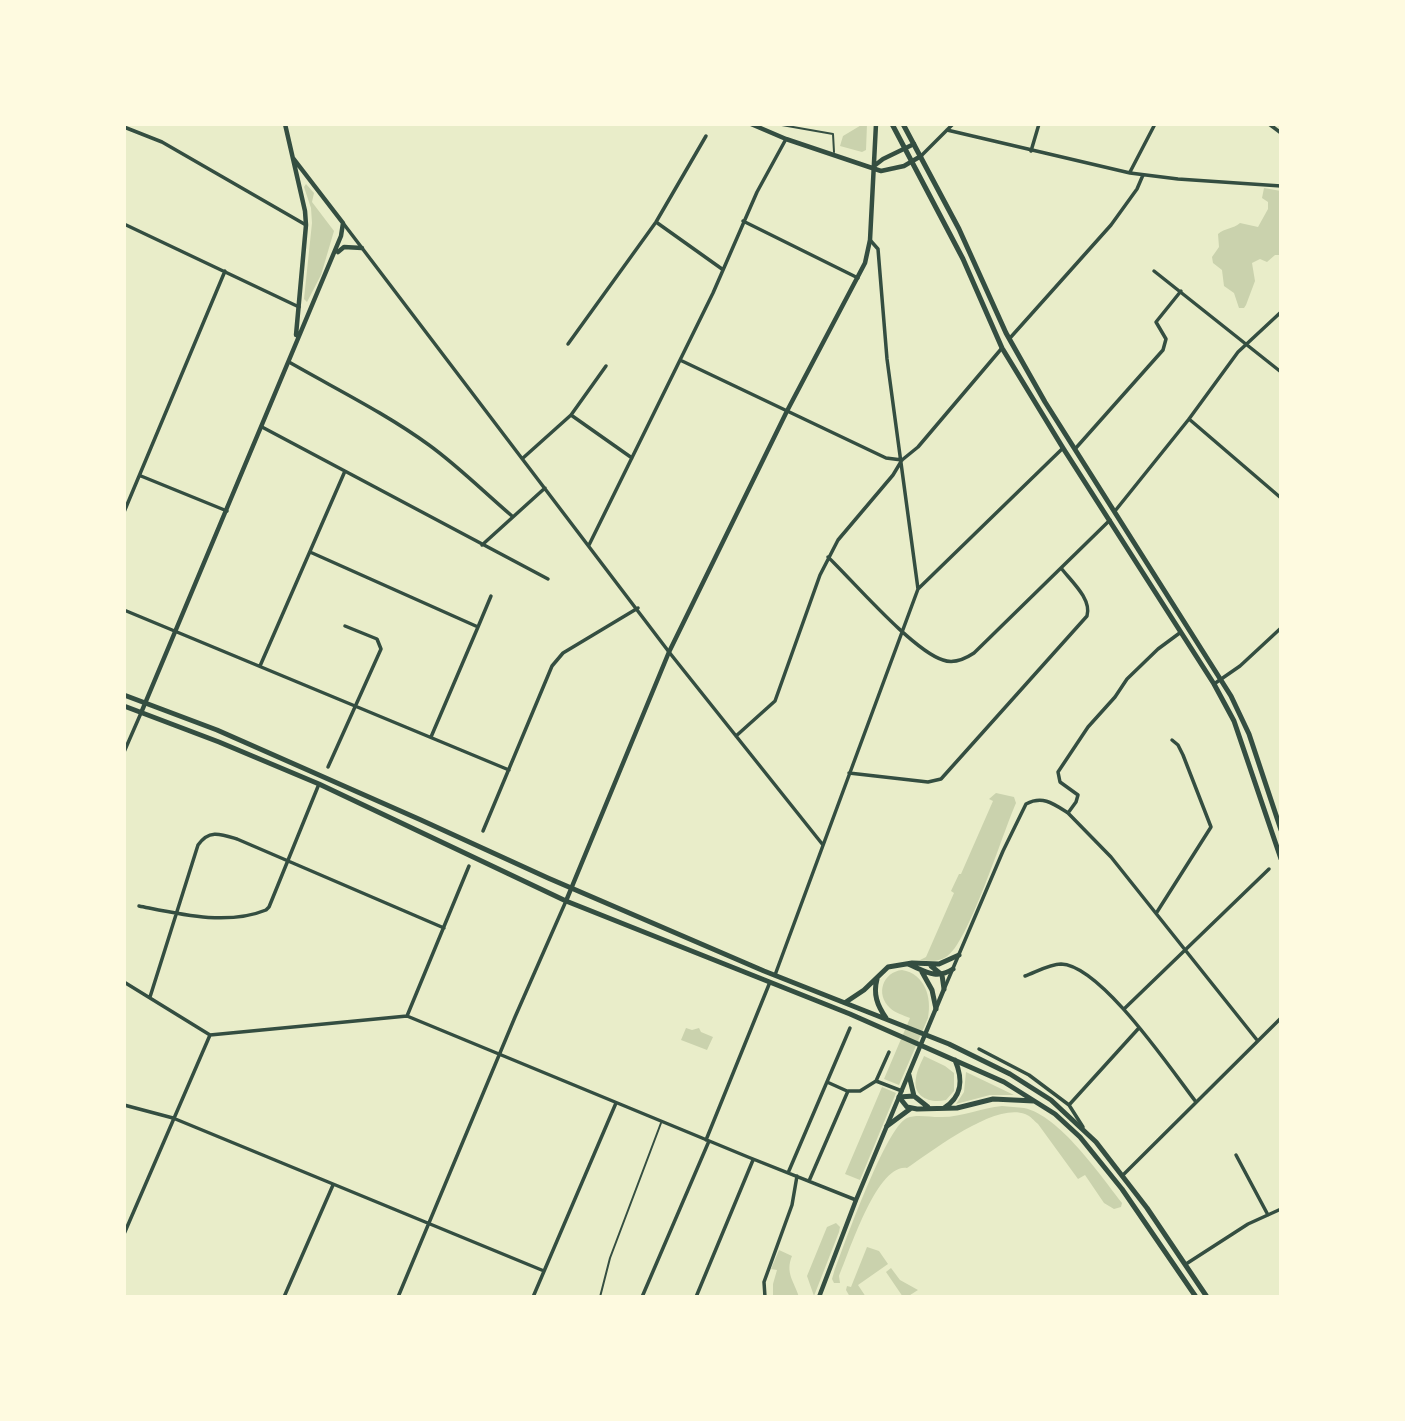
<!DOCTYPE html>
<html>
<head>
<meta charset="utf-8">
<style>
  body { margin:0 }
  #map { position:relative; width:1405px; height:1421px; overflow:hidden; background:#e9edc9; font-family:"PT Sans",sans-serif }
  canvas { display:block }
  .frame { position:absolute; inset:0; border:126px solid #fefae0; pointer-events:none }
</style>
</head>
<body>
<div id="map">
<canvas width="1405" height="1421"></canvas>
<div class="frame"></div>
</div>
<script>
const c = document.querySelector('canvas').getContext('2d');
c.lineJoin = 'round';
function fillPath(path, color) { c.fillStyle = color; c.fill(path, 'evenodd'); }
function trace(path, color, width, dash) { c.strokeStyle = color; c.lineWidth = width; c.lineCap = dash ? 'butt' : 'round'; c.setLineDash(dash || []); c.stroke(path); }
const green = new Path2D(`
  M863 124H867L866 150 862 152 840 146 843 136Z
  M306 184 314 193 312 202 334 231 321 275 307 302 304 299 312 223 311 208 304 187Z
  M1264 188 1281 191V255H1275L1267 262 1260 259 1252 263 1255 281 1246 305 1244 308H1239L1234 293 1224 286 1222 270 1213 263 1212 257 1219 247 1218 234C1225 228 1233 229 1240 223L1258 227 1268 209V202L1262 198Z
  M996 793 1014 797 1016 803C1003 832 968 945 946 957 939 962 928 961 920 960L926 957 954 893 951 891 959 874H961L993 801 989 799Z
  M902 970C925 974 932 997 928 1018L899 1085 884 1079 910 1018C903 1015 895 1013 890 1008 875 994 883 972 902 970Z
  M686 1028 692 1030 699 1028 701 1032 713 1037 707 1050 681 1040Z
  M924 1056 945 1066 954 1073V1091L946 1100C931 1104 912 1097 916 1078 917 1070 921 1063 924 1056Z
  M966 1072 1014 1095H990L956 1104 964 1092Z
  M882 1087 896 1093 860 1180 845 1174Z
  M1002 1106C1009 1107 1017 1107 1024 1108 1059 1115 1101 1176 1122 1203L1121 1207 1114 1209 1104 1203 1085 1175 1078 1179 1038 1124C1034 1121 1031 1116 1025 1114 995 1102 932 1151 907 1168 877 1163 849 1253 839 1276L840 1283H834L832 1279 834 1272C844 1245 886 1127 907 1118 916 1114 930 1117 939 1117 960 1118 981 1108 1002 1106Z
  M836 1223 840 1227 839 1232 814 1296 807 1276 827 1227Z
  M867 1247 879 1251 888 1264 858 1285 866 1297H850L846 1290 847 1286 851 1287Z
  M779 1250 792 1256C785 1273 794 1281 799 1297H767L773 1295V1284L777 1270 771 1269Z
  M891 1268 900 1280 918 1290 907 1297H903L886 1272Z`);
const service = new Path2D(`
  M776 124 833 134 834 152
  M600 1297 610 1258 661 1123`);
const minor = new Path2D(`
  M1269 124 1281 133
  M124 127 162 142 306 225
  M947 130 1130 173 1178 179 1281 186
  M1031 151 1039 124
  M921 156 953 124
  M1130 172 1155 124
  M743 221 858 278
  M656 222 722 269
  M343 223 669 652 823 845
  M124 224 299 307
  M1154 271 1281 372
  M1010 338 1111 225 1137 189 1143 175
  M568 344 656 222 706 136
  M680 360 886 458 902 460
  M289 362C336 389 385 413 429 445 458 466 485 493 512 516
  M571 415 632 458
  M1189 419 1281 498
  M262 427 548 579
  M1075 449 1163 350 1166 339 1156 322 1181 291
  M523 458 571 415 606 366
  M141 476 227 511
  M1115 511 1189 419 1238 352 1281 312
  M124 512 225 271
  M482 545 545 488
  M589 545 713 293 757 192 786 139
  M310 552 478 627 491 596
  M828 557C853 581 913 651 943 660 954 664 965 659 974 653L1110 520
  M918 589 1062 449
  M124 610 509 770
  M260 666 345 471
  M1214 684 1240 666 1281 628
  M736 736 775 701 820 575 838 540 893 475 902 460 918 447 1002 348
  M431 737 478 627
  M124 752 141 713
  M328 767 381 649 377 639 345 626
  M849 773 928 782 941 779 1087 616C1092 599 1071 581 1061 568
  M1068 813 1111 857 1257 1040
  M483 831 552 666 563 653 638 608
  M139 906C179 914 227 926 266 910L269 907 319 784
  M1157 912 1211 827 1183 755 1178 745 1172 740
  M775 975 918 589 887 359 878 249 870 240
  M1025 976C1036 972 1050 964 1061 964 1101 965 1172 1071 1196 1102
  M124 982 210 1035 407 1016 748 1157 856 1200
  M945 987 1003 851 1026 804C1043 795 1054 804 1068 813L1076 802 1078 795 1060 782 1058 772 1088 727 1115 697 1127 679 1158 649 1181 632
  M150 997 198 845C209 829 221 834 237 839L444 928
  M1124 1009 1269 869
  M407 1016 469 866
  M979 1049 1029 1075 1069 1105
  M876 1081 889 1052
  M827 1082 847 1091
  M124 1105 173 1118 544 1271
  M1083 1127 1069 1105 1138 1029
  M706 1140 770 982
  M1236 1155 1268 1215
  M788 1173 850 1028
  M1123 1175 1281 1018
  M809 1181 848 1091H860L876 1081 902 1091
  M124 1234 210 1035
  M1186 1264 1248 1224 1281 1209
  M284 1297 333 1185
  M398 1297 515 1017 566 901
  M533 1297 616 1103
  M642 1297 709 1141
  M696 1297 753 1160
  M765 1297 764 1282 792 1205 797 1176`);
const tertiary = new Path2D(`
  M285 124 305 211 306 225 296 335
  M751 124 786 139 881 171 904 166 921 156
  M874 166 883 159 914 144
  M338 252 344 247 362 248
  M141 713 341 236 343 223 293 158
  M566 901 669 652 787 411 865 263 870 240 876 124
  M819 1297 856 1200 944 989`);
const secondary = new Path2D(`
  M892 124 963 259 1002 348 1063 448 1214 684 1234 721 1281 859
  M903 124 959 229 1006 333 1045 402 1231 696 1249 734 1281 830`);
const primary = new Path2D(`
  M124 695 217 730 421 820 548 878 764 971 949 1044 1010 1074 1051 1100 1096 1142 1147 1208 1207 1297
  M124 706 219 742 319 784 566 901 850 1014 1004 1082 1055 1114 1080 1137 1122 1189 1196 1297
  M908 964C925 971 936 980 953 969
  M931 966 942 975 944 989
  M922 972 932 990 936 1009
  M877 979C873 994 877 1005 886 1018
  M846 1002 864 990 888 967 912 963 939 964 959 955
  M909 1075 914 1096
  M928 1107 914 1096 899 1097 907 1107 917 1109 957 1108 993 1099 1034 1101
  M944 1108C963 1096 963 1079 955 1060
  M887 1126 910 1109`);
fillPath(green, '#cad2ad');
trace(service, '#344e41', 2);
trace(minor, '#344e41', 3.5);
trace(tertiary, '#344e41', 4.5);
trace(secondary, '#344e41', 5);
trace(primary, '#344e41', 5);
</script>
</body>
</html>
